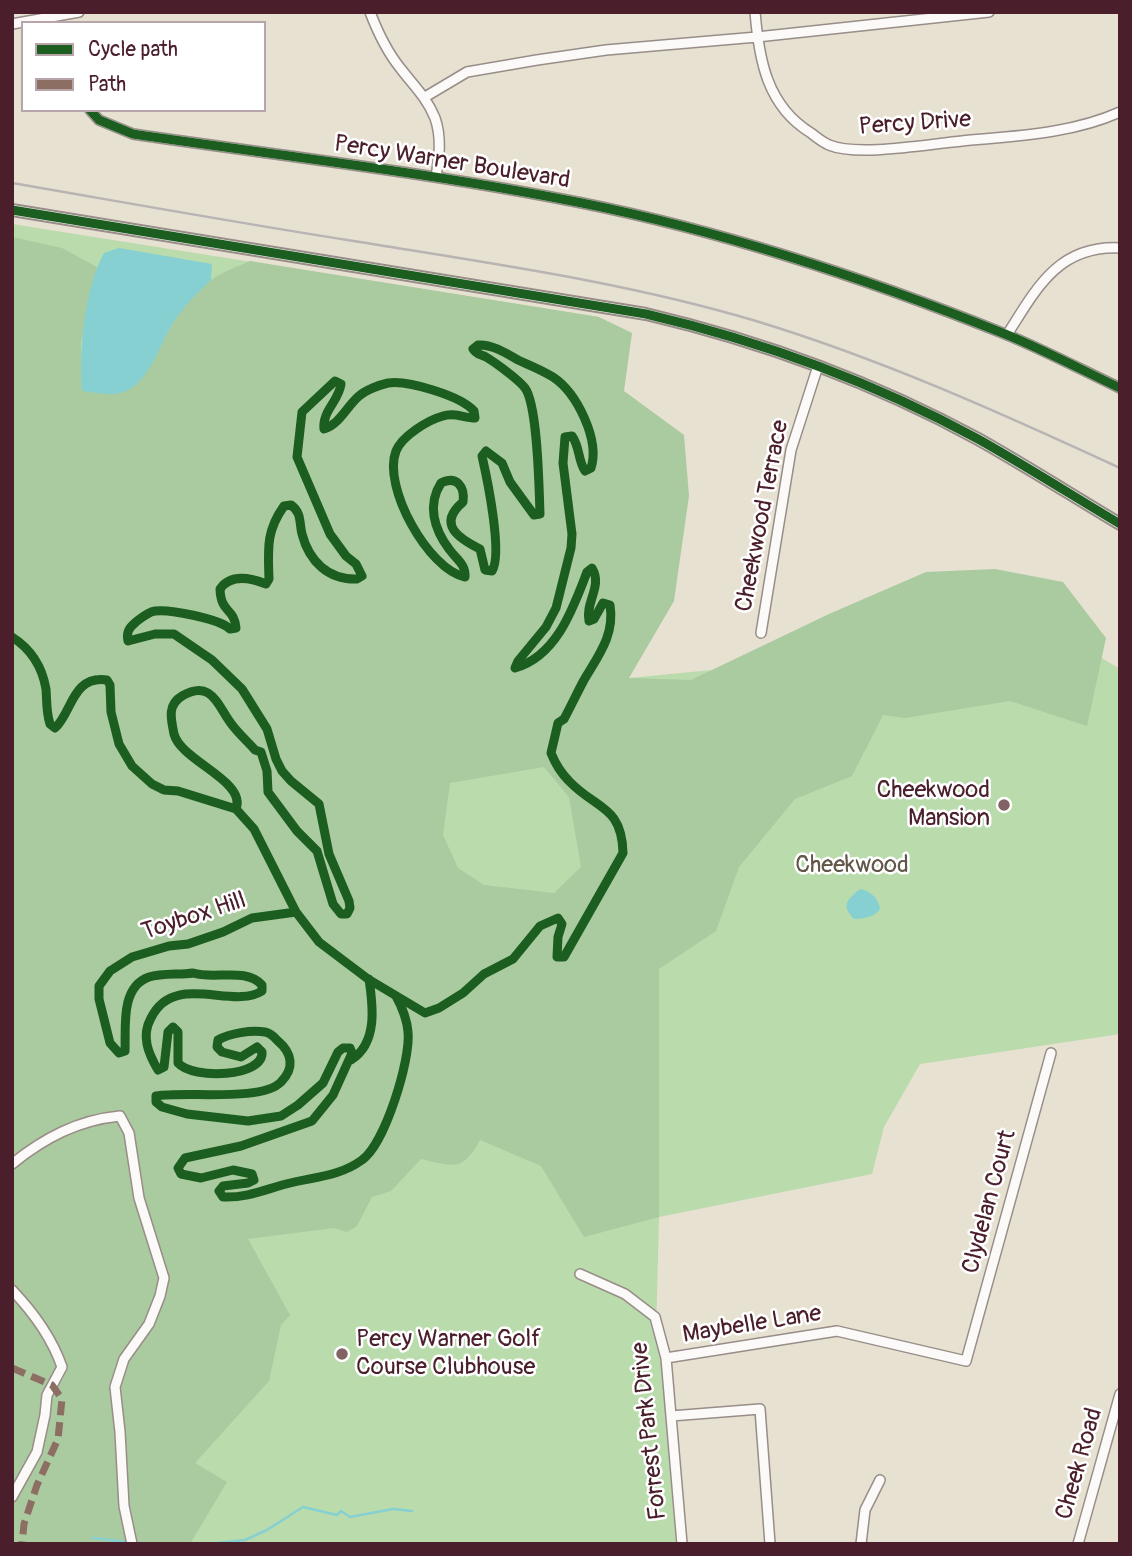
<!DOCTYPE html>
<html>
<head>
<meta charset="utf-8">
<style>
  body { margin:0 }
  #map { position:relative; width:1132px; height:1556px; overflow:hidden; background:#e7e1d2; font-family:Pangolin,sans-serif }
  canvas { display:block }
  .frame { position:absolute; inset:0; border:14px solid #4a1f2b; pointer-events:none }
  .legend { position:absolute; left:21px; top:21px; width:245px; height:91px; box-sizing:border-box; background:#fff; border:2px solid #b7a5aa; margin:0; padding:9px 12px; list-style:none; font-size:21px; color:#4a1f2b }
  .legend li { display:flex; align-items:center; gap:14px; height:35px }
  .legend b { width:35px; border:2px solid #b7a5aa }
</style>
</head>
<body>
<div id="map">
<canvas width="1132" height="1556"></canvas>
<div class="frame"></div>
<ul class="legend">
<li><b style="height:9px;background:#1b5e20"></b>Cycle path</li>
<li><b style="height:9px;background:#8d6e63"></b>Path</li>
</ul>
</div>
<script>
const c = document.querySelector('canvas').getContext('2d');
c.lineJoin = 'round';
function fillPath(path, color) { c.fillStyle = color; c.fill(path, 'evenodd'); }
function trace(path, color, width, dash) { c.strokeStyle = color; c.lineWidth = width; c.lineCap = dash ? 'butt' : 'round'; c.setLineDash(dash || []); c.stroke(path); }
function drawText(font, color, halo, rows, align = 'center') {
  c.font = font + ' Pangolin,sans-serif'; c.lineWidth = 5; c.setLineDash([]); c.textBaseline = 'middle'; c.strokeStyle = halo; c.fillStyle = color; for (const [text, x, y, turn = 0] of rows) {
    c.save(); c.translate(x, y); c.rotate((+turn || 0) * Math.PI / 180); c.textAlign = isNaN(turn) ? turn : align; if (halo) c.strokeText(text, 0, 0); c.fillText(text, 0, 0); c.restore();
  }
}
const green = new Path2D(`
  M12 224 599 317 629 678 1065 636 1120 669V1034L920 1064 884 1127 872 1174 659 1217 656 1333 660 1347 676 1544H12Z`);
const forest = new Path2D(`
  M12 237 62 248 97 267 81 342 82 390 147 372C164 340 180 303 210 281 221 272 237 267 250 261L599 317 632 333 624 391 684 435 689 496 674 601 629 678 691 680 829 614 926 572 995 569 1063 582 1106 638 1087 726 1010 701 905 718 883 715 852 776 795 799 739 867 716 931 659 969V1217L584 1237 541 1166 480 1140C462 1173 453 1166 421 1159L391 1191 372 1197 357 1226 347 1232 334 1228 248 1239 290 1315 281 1325 269 1381 195 1463 227 1482 190 1544H12ZM544 767 569 797 581 867 554 893 484 885 458 868 443 835 450 783Z`);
const water = new Path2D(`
  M119 248 212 264 211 280C197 293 182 308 172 325 158 347 147 391 115 394 105 395 93 392 82 391 79 350 84 290 104 253Z
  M860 889C870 890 879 899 880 909 875 917 863 919 854 919 840 905 848 899 860 889Z`);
const stream = new Path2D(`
  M93 1538 128 1542
  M207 1544 245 1540 267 1530 303 1507 337 1515 341 1511 350 1517 393 1509 412 1511`);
const minor = new Path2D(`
  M370 12C378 33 387 52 401 69 414 86 427 98 435 118 442 138 439 158 436 177
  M755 12C759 60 767 106 811 133 816 137 822 142 829 145 858 157 929 144 962 141 1015 136 1071 134 1120 112
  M12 24 79 12
  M425 97 467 72 537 60 606 50 757 37 989 12
  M90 110 99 120 133 134C282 156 433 173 582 203 726 232 868 279 1005 334 1044 350 1082 370 1120 388
  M1007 335C1036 289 1058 245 1120 248
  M761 633 791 450 818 366
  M12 1164C44 1138 78 1120 120 1116L129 1133 139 1198 164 1278 160 1296 149 1324 124 1359 115 1387 120 1432 124 1506 132 1544
  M580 1274 625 1294 655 1317 666 1358 682 1544
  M12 1290C33 1312 52 1338 62 1367L47 1395 45 1415 37 1452 12 1497
  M666 1358 837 1331 966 1361 1051 1053
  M671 1416 760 1409 770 1544
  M861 1544 865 1510 880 1480
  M1078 1544 1120 1394`);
const major = new Path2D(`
  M12 210 646 314C761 341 875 383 978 439 1026 466 1073 496 1120 524`);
const rail = new Path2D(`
  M12 183C128 203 244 224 360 242 494 264 625 282 756 321 881 359 1001 413 1120 468`);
const quiet = new Path2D(`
  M12 1368 52 1385 62 1399 58 1439 37 1485 24 1524 22 1544`);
const cycleway = new Path2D(`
  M90 110 99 120 133 134C282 156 433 173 582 203 726 232 868 279 1005 334 1044 350 1082 370 1120 388
  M12 210 646 314C761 341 875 383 978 439 1026 466 1073 496 1120 524
  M12 637C31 649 42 666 46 689 47 701 46 712 50 724L55 728C72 713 72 675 107 680L110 685 111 712 119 744 132 766 152 784 164 790 178 791 236 809 254 829 296 912 319 942 368 979 425 1013 439 1008 463 993 484 974 513 959 540 926 558 918 562 924 558 937 557 957H564L623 853C622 805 595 809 569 781 561 773 555 763 551 753L558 723 564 719C571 706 577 693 584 680 598 656 615 635 610 605L603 603 594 619 589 621C585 602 603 586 592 568L587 572C573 608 557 656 515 668L518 661 546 627 556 608 571 548 572 534 563 463 565 437 572 436C580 447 578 461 585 471L591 468C600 440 577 393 553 377 542 370 529 365 518 360 506 353 492 344 478 345L473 349C477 355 480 354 486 357 496 363 519 380 525 388 538 406 539 489 540 514L534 515 510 482 502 463 486 451 482 456C487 478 503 554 492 571L485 570 480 549C458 538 437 524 463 502 465 487 457 475 441 483 427 505 434 529 449 549 456 559 466 564 465 577 429 570 382 487 396 451 402 436 428 420 443 416 454 412 464 418 475 418L474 411C461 396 408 380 388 383 379 385 366 390 359 396 347 406 339 425 324 429 322 411 339 401 341 384L335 381 302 412 297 457 330 534 346 556 356 564 362 576 357 579C328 580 309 561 302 534 299 522 302 513 291 505L284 506C266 531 268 549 269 579L266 584C251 578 231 573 220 589 221 614 234 607 236 628L230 629C220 619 170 609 155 611 148 612 141 618 136 622 129 628 126 632 128 641L155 634H174L212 660 242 689 267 729 276 759 282 771 291 781 319 804 329 854 349 901 350 908 347 914H341L333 904 317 851 297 831 268 792 267 771 261 752 255 750C248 742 240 735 233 726 218 708 213 678 182 696 167 705 171 719 174 734 181 761 247 781 236 809
  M296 912 252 918 223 932 188 944 169 946 132 957 110 971 99 986V999L110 1043 119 1053 125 1051C126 1028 120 987 149 977 162 973 180 975 193 973 214 980 246 967 262 985V991C232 1010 174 971 151 1018 141 1036 148 1053 158 1070L164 1067 168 1032 173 1027 178 1032V1063C193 1080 264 1077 262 1052L257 1047 241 1057 222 1052 217 1047 218 1040C230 1033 251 1030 265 1032 271 1033 274 1037 278 1041 292 1053 295 1068 281 1082 262 1102 186 1091 156 1096V1102L162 1107 187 1114 248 1121 281 1116 298 1105 323 1083 338 1052 343 1048H350L352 1053 333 1095 312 1121 241 1146 185 1158 178 1168 181 1174 201 1178 233 1170 252 1174 254 1180 248 1183 223 1186 219 1191 223 1197C246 1198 264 1190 286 1184 312 1177 339 1177 362 1160 385 1144 411 1059 408 1032 407 1019 402 1007 396 996
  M351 1060C378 1043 373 1006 369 979`);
const markers = [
  [1004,805,7,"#816365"],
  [342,1354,7,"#816365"]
];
const streetNames = [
  ["Percy Drive",915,124,-4],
  ["Percy Warner Boulevard",452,163,9],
  ["Cheekwood Terrace",763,516,-79],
  ["Toybox Hill",194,917,-18],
  ["Clydelan Court",990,1202,-75],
  ["Maybelle Lane",752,1325,-9],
  ["Forrest Park Drive",650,1431,-96],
  ["Cheek Road",1080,1464,-74]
];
const poiNames = [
  ["Cheekwood",990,791],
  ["Mansion",990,819],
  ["Percy Warner Golf",356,1340,"left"],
  ["Course Clubhouse",356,1368,"left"]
];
const parkNames = [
  ["Cheekwood",852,866]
];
fillPath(green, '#badbac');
fillPath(forest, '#aacaa0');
fillPath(water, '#86d0d2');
trace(stream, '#86d0d2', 2.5);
trace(minor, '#988d88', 12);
trace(major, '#988d88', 14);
trace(minor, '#fbfaf8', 9);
trace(major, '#fbfaf8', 10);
trace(rail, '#b9b3b3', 2.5);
trace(quiet, '#8d6e63', 7, [14, 7]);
trace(cycleway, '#1b5e20', 9);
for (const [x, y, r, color] of markers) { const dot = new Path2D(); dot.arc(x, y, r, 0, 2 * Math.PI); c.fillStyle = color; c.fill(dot); trace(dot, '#fff', 2.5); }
drawText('24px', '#4a1f2b', '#fff', streetNames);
drawText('24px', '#4a1f2b', '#fff', poiNames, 'right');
drawText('24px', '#615648', '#fff', parkNames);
</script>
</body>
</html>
